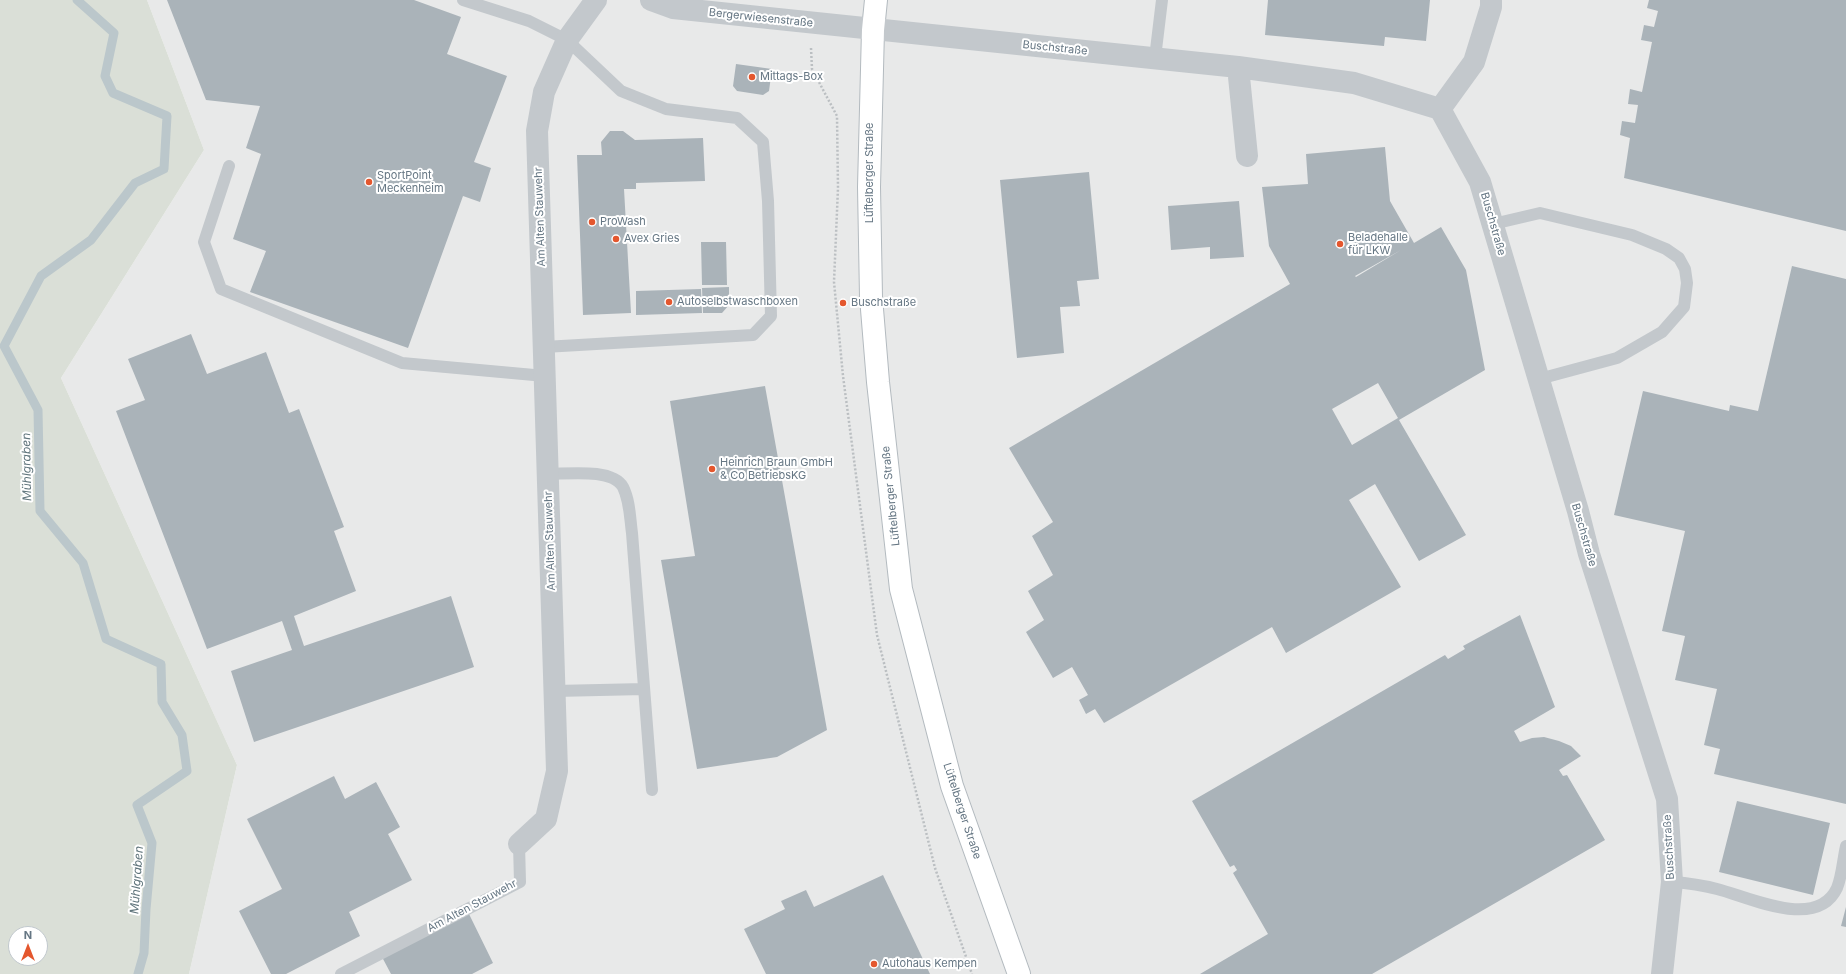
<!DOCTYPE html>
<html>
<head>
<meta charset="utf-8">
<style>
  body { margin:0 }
  #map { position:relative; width:1846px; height:974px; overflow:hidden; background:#fafaf8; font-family:Inter,sans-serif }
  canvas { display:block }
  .north { position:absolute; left:8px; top:926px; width:40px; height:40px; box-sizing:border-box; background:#fff; border:1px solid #c1c8cd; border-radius:50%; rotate:0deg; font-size:11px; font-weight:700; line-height:16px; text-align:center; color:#657683 }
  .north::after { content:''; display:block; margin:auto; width:14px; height:18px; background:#e4572e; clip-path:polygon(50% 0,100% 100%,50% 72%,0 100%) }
</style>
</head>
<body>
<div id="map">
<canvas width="1846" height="974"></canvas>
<div class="north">N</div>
</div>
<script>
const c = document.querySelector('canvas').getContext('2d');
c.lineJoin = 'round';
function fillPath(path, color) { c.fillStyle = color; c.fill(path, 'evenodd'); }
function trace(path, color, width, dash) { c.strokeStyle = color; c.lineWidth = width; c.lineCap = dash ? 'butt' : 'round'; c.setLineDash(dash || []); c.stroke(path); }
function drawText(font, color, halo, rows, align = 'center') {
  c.font = font + ' Inter,sans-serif'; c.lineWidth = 4; c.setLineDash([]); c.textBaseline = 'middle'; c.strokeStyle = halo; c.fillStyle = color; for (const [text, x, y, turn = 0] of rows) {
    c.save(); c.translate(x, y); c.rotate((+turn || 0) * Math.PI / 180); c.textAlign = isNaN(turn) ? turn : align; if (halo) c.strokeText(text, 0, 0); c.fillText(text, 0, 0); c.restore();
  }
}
const built = new Path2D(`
  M147 0H1846V974H189L237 765 61 378 204 150Z`);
const green = new Path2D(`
  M0 0H147L204 150 61 378 237 765 189 974H0ZM16 934H40V958H16Z`);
const stream = new Path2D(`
  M77 0 114 33 105 76 113 93 167 116 164 169 135 183 91 240 41 276 4 346 38 410 40 511 83 563 106 639 161 664 162 702 182 735 187 771 137 805 152 843 146 909 144 953 138 974`);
const building = new Path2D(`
  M167 0H414L461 17 447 54 507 76 474 162 491 168 480 202 463 196 408 348 250 292 266 251 233 239 261 154 246 148 260 106 206 100Z
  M1268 0H1430L1426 41 1385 37 1384 46 1265 35Z
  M1649 0H1846V231L1624 178 1630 138 1620 135 1622 121 1635 123 1638 105 1628 104 1630 89 1642 92 1652 42 1641 40 1644 25 1654 27 1658 11 1647 8Z
  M736 64 772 69 769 91 763 95 737 91 733 86Z
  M610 131H623L635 140 703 138 705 181 636 183V189H624L631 313 583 315 577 155H602L601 142Z
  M1385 147 1390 201 1414 243 1441 227 1466 270 1485 370 1399 420 1466 535 1419 561 1375 484 1349 500 1401 587 1286 653 1272 627 1104 723 1095 709 1086 714 1079 700 1088 695 1072 667 1053 678 1026 632 1044 620 1028 591 1053 575 1032 536 1053 522 1009 448 1290 284 1269 246 1262 187 1308 184 1306 154ZM1401 250 1356 277 1355 276ZM1378 383 1398 418 1352 445 1332 409Z
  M1089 172 1099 279 1077 281 1080 306 1060 307 1064 353 1017 358 1000 180Z
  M1239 201 1244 257 1210 259V247L1171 250 1168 206Z
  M701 242H726L727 285H702Z
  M1792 266 1846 279V804L1714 774 1720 749 1704 745 1717 689 1675 680 1685 636 1662 631 1685 531 1614 515 1643 391 1729 411 1730 405 1758 411Z
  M729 287V305L722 313H703L702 288Z
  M701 289 702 313 636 315V291Z
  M191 334 207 374 266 352 289 413 299 409 344 527 334 531 356 591 294 616 304 646 451 596 474 667 254 742 231 671 292 650 282 621 207 649 116 411 145 400 128 359Z
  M765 386 827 730 777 757 697 769 661 560 695 556 670 401Z
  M1520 615 1555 707 1514 731 1520 742 1532 738 1544 737 1559 741 1571 746 1581 756 1559 770 1563 776 1567 775 1605 840 1372 974H1200L1268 934 1233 873 1237 870 1234 865 1230 867 1192 801 1445 655 1448 659 1465 649 1463 646Z
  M334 776 345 799 376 782 400 827 388 834 412 880 349 912 360 936 286 974H271L239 911 282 889 247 819Z
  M1737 801 1830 823 1813 895 1719 872Z
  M883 875 930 974H766L744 929 785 909 781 901 806 890 814 907Z
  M1846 907V927L1841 926Z
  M469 914 493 963 472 974H391L382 957Z`);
const path = new Path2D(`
  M811 48 812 69 837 116 838 188 834 282 843 376 877 635 935 868 972 974`);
const service = new Path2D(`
  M463 0 529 21 567 40 621 91 666 109 737 118 763 142 768 201 771 316 753 335 544 347
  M1155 58 1162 0
  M229 166 204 242 221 289 402 363 545 376
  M1493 224 1540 213 1632 235 1666 249 1679 258 1685 269 1687 283 1684 307 1662 332 1617 358 1539 379
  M548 474C568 474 612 468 623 487 630 501 630 519 632 533L652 790
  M555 691 644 689
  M1672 882C1687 883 1702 885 1717 889 1749 897 1817 931 1837 888 1842 876 1843 859 1846 846
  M341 974 520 882 519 844`);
const minor = new Path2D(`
  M651 0 673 8 1238 67 1354 83 1440 109 1480 182 1578 511 1589 554 1667 799 1672 882 1662 974
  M1238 67 1247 156
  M1440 109 1474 62 1491 7V0
  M519 844 546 819 557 771 537 131 544 92 567 40 596 0`);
const secondary = new Path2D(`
  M876 0 873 30 869 187 871 297 878 382 901 589 952 786 1019 974`);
const markers = [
  [752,77,4,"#e4572e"],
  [369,182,4,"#e4572e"],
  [592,222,4,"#e4572e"],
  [616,239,4,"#e4572e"],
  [1340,244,4,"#e4572e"],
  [669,302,4,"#e4572e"],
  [843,303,4,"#e4572e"],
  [712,469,4,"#e4572e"],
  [874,964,4,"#e4572e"]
];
const streetNames = [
  ["Bergerwiesenstraße",761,18,6],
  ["Buschstraße",1055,48,6],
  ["Lüftelberger Straße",870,173,-90],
  ["Am Alten Stauwehr",540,217,-92],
  ["Buschstraße",1493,224,74],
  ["Lüftelberger Straße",891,496,-96],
  ["Buschstraße",1584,535,74],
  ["Am Alten Stauwehr",550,541,-92],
  ["Lüftelberger Straße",962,811,72],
  ["Buschstraße",1669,847,-93],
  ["Am Alten Stauwehr",472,906,-28]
];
const poiNames = [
  ["Mittags-Box",760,77],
  ["SportPoint",377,176],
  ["Meckenheim",377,189],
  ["ProWash",600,222],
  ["Beladehalle",1348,238],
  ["für LKW",1348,251],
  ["Avex Gries",624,239],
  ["Autoselbstwaschboxen",677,302],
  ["Buschstraße",851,303],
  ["Heinrich Braun GmbH",720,463],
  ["& Co BetriebsKG",720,476],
  ["Autohaus Kempen",882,964]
];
const waterNames = [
  ["Mühlgraben",27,467,-91],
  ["Mühlgraben",137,880,-86]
];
fillPath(built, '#e8e9e9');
fillPath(green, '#dadfd7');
trace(stream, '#bbc7cb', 9);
fillPath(building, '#aab3b9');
trace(secondary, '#b3babf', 24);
trace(path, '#bbbfc2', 2.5, [2, 2]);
trace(service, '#c3c8cc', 12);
trace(minor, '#c3c8cc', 22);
trace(secondary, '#fff', 22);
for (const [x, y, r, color] of markers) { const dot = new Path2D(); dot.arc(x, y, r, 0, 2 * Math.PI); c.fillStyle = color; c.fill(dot); trace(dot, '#fff', 1.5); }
drawText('11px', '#657683', '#fff', streetNames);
drawText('11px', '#657683', '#fff', poiNames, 'left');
drawText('italic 12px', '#60757c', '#fff', waterNames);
</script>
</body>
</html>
